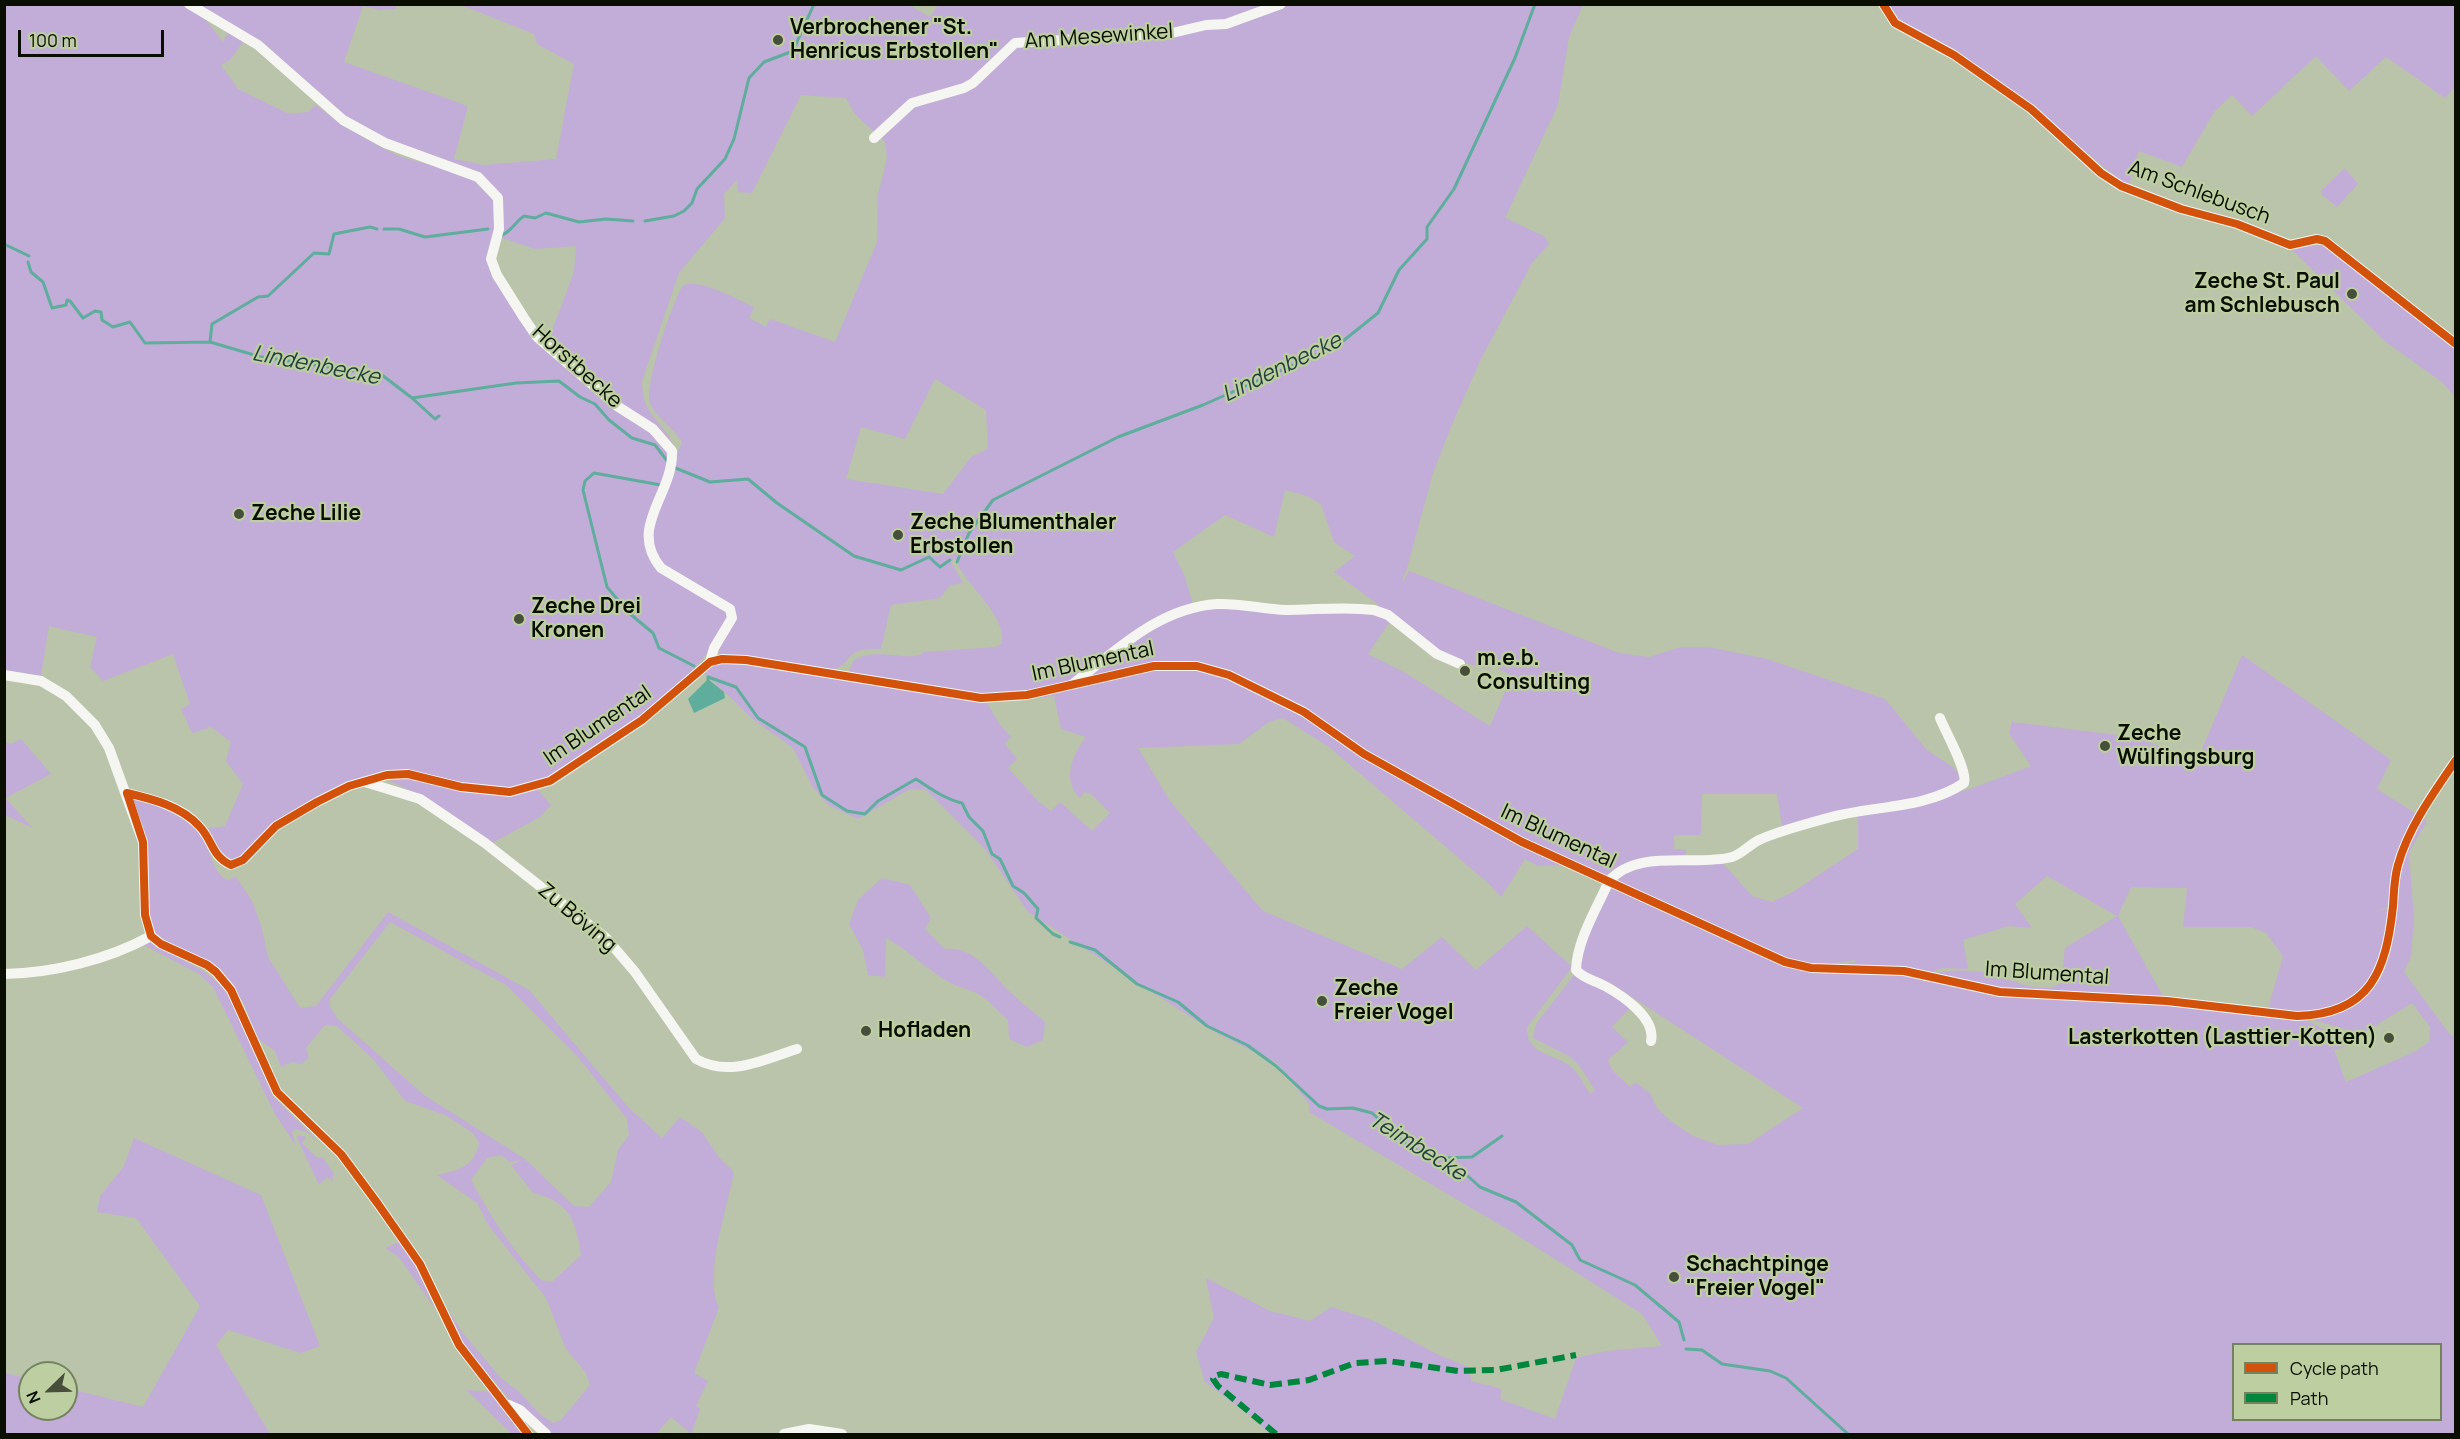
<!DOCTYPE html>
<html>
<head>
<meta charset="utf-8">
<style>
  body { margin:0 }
  #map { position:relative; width:2460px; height:1439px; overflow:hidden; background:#bac4aa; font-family:Manrope,sans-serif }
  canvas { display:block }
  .frame { position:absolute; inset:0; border:6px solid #090e01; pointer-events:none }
  .legend { position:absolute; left:2232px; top:1343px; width:210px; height:78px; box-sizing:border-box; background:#bdcfa0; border:2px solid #758260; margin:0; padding:8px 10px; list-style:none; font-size:18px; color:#090e01 }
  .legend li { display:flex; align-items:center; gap:12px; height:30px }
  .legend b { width:30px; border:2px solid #758260 }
  .north { position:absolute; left:18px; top:1361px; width:60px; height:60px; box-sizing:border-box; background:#bdcfa0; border:2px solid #758260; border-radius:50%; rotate:247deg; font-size:16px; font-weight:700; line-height:24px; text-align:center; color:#090e01 }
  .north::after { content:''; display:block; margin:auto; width:21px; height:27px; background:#474e3c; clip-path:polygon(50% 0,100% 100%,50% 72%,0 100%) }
  .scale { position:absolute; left:18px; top:30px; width:146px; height:27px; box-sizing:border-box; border:3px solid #090e01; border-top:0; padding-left:8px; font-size:18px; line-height:21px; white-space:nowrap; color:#090e01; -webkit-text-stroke:4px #bdcfa0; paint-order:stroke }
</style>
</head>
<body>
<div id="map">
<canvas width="2460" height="1439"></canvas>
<div class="frame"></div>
<ul class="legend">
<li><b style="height:8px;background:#d2520b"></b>Cycle path</li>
<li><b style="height:8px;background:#00873e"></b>Path</li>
</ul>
<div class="north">N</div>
<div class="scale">100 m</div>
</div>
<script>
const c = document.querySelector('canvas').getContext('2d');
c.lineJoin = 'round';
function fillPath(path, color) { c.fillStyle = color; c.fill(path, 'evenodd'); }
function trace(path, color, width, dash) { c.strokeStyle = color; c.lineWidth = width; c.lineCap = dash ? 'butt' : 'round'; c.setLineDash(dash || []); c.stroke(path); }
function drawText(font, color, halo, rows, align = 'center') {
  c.font = font + ' Manrope,sans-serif'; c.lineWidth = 4.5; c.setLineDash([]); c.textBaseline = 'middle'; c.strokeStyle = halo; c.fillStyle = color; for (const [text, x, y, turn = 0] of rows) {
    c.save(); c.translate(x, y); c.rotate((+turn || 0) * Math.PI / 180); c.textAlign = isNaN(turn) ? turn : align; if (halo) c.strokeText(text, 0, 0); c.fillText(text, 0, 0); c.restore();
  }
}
const green = new Path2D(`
  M907 4 930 17 939 4 1583 5 1569 37 1558 105 1505 218 1544 236 1549 244 1532 263 1481 359 1453 422 1433 473 1406 572 1402 579 1404 580 1409 571 1619 653 1649 657 1681 647H1709L1767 659 1885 699 1927 750 1954 768 1963 782 1915 801 1856 808 1783 832 1777 794H1702L1701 835H1674V849H1686L1685 859 1639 863 1606 875 1562 858 1560 865 1538 866 1525 859 1501 897 1488 883 1329 747 1283 718 1269 722 1239 744 1138 748 1170 801 1263 911 1402 969 1442 937 1476 970 1527 926 1572 967 1527 1027C1526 1055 1553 1053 1570 1066 1579 1073 1584 1085 1590 1094L1595 1090 1578 1064 1569 1056 1533 1038 1536 1024 1574 975 1620 999 1630 1008 1612 1027 1628 1042 1608 1060 1612 1070 1630 1087 1635 1082 1650 1093 1657 1108 1672 1122 1693 1136 1718 1145 1748 1144 1803 1108 1612 984 1581 970C1576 955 1600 899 1612 888L1754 953 1799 970 1901 972 2000 994 2163 1003 2304 1019 2352 1044 2334 1050 2346 1082 2416 1051 2429 1042 2430 1027 2412 1003 2362 1034 2310 1019C2328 1014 2347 1010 2362 999 2400 971 2391 909 2399 869 2403 851 2413 834 2422 818L2427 821 2409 852 2414 920 2411 956 2404 972 2451 1036 2455 1034V1434H1270L1253 1418 1205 1382 1196 1352 1214 1318 1206 1278 1270 1311 1310 1321 1331 1307 1372 1320 1441 1356 1469 1367 1471 1381 1502 1389 1500 1399 1555 1419 1576 1358 1607 1351 1662 1346 1642 1314 1512 1232 1309 1112V1104L1278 1064 1211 1030 1028 912 985 849 926 790 910 789 858 819 828 805 812 786 793 748 754 720 702 671 723 662H741L987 703 1000 725 1011 737 1005 744 1017 759 1008 768 1040 803 1051 811 1060 802 1092 831 1110 813 1091 794 1084 792 1080 798C1061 780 1073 754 1086 737L1061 729 1054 696 1028 699 1067 686C1051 680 1038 691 1022 692 964 698 908 684 851 674L849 670 854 660C878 646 910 664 924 652L996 647 1002 643C1006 613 964 585 955 558L951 562 963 583 950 585 940 598 891 605 881 649C843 646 854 664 832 670 816 674 784 662 767 659 752 657 735 658 720 655L718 646 735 617 733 608 664 567 652 550 650 528 646 527C644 576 690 587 725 607L729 616 727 621C698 680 642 718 589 753 571 765 553 778 533 784L551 805 540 817 490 844 420 796 377 774C341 785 304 800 274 824 260 835 247 863 228 859L217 850 206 829 225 826 243 784 226 761 231 742 211 727 192 733 181 709 190 704 173 654 103 681 90 667 97 637 49 626 41 676 5 670 4 5H182L205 19 223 42 231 26 194 5H397L395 9 380 10 363 6 344 62 468 106 454 159 484 165 556 159 574 64 537 44 534 34 461 5ZM248 35C292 74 332 117 386 141 409 151 464 161 480 176 502 196 504 208 499 237L535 249 576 246 574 272 547 344 542 346C530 335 489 271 490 257 492 239 505 216 495 198 478 166 427 168 397 155 368 141 341 125 316 105L308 112 289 114 238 89 221 65 230 60ZM801 95 846 98 855 114 885 142 887 158 878 195 877 242 835 342 770 319 766 327 749 318 754 307C738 300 694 275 682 287 672 302 644 387 650 403 656 418 674 428 682 442L652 520 649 517C657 498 678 463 666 445L672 446 673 444C660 418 642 415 642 381L679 273 725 218 724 194 737 180 738 192 752 193ZM935 379 986 410 988 449 971 457 943 494 846 479 861 427 905 439ZM1285 490 1307 496 1321 504 1334 542 1355 556 1334 572 1379 605 1290 608 1217 601 1193 605 1185 577 1173 552 1225 515 1274 537ZM1392 618 1433 648 1465 663 1489 669 1491 664 1512 676 1490 726 1404 672 1368 654ZM2234 1344H2440V1420H2234Z
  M1885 5H2455V87L2445 98 2386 57 2349 91 2316 56 2252 116 2232 95 2214 112 2182 167 2139 151 2128 187 2047 120 1895 20Z
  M2345 168 2358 184 2337 207 2321 194V191Z
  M2319 245 2325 246 2455 347V397L2443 383 2386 342 2288 246Z
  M2242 655 2391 760 2377 789 2418 815 2390 906 2375 912 2390 908 2379 966 2356 998 2314 1012 2268 1009 2283 956 2266 933 2251 927H2183L2187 888 2131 887 2118 916 2164 998 2031 993 1932 974C1948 969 1971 970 1988 973 2011 978 2039 997 2061 983L2065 948 2117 916 2047 876 2015 904 2032 928 2009 926 1963 940 1968 969 1943 968 1928 973 1835 966 1857 962 1854 960 1821 966 1790 961 1617 882 1618 877 1640 866 1720 860 1752 896 1772 902 1791 893 1858 849V810L1915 804 1967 790 2031 766 2009 733 2012 722 2141 738 2196 763Z
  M21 739 51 774 5 798 33 828 5 815V742L11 744Z
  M133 798C155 802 193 819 204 840 212 854 212 871 227 880L236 877 252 901 261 925 268 957 300 1008 316 1006 388 912 529 990 629 1108 662 1138 680 1117 702 1132 717 1155 734 1172C728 1206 703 1276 719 1307L694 1373 708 1381 696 1406 700 1409 691 1434 671 1417 656 1434H552L508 1398 476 1360 462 1342 445 1305 462 1332 500 1377 518 1391 541 1415 553 1423 561 1420 590 1385 586 1373 566 1349 546 1298 489 1226 477 1203 437 1175C458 1171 475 1166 479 1143L473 1133 445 1115 405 1101 374 1060 337 1026 325 1025 306 1048 309 1058 301 1064 293 1062 281 1067 275 1051 257 1038 244 1004 223 972 159 937 152 927 149 914 146 841ZM390 922 506 985 578 1057 627 1119 629 1135 618 1150 611 1182 589 1207 574 1206 525 1159 424 1095 338 1019 330 1007V999ZM502 1155 509 1162 521 1160 511 1165 533 1193C569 1201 576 1220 581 1255L552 1282 541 1280C512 1250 491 1217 471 1180L487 1158Z
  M882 878 910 885 931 918 925 929 945 949C973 945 992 974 1009 991 1020 1002 1033 1011 1045 1022L1043 1040 1027 1047 1009 1039 1008 1020C998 1011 988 999 976 993 966 988 954 986 945 980 923 966 909 951 886 938L885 977 868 975 863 950 849 924 858 900Z
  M152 942C179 961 210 968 230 996L273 1096 323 1146 307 1132 295 1129 292 1132 296 1146 275 1114 213 987 199 974 142 944Z
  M298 1135 306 1137 302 1143 316 1157 323 1158 334 1174 332 1181 327 1177 319 1185 297 1138Z
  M134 1138 261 1195 320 1346 301 1353 228 1330 216 1345 270 1434H5V1373L30 1379V1409H66V1388L143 1407 200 1306 136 1218 97 1212 100 1196 124 1166Z
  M399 1242 411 1257 435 1309 399 1257 385 1248Z
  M466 1390 493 1392 524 1434H512Z`);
const water = new Path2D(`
  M708 679 724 692 725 698 694 713 688 699Z`);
const stream = new Path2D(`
  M645 221 674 216 684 211 692 203 697 189 725 159 734 139 749 78 764 62 793 51 814 4
  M384 229H399L425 237 488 229
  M502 235C512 231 515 222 524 216L535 218 546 213 579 222 606 219 633 221
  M4 244 29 256
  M28 262 31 272 43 282 52 308 66 305 67 300 70 301 83 318 95 311 101 312 102 320 113 327 130 322 145 343 210 342 261 357 382 375 412 398 516 383 559 381 580 397 595 404 609 420 632 438 655 445 668 462
  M210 342 212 324 258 297 268 296 314 253 329 254 334 234 370 227 377 229
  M412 398 435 419 439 416
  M673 467 710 482 748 479 777 503 854 556 901 570 929 557 940 567 950 560
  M661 485 594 473 585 481 583 490 607 587 629 613 653 633 659 648 694 666
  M957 562 969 533 993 500 1118 437 1203 405 1338 345 1378 313 1399 270 1427 239V227L1454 189 1515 58 1535 4
  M708 679V677L736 687 758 718 805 747 822 795 847 811 865 814 878 801 916 779C931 789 945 799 962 803L969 817 983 831 992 854 1000 859 1013 886 1024 893 1038 909 1036 918 1053 934 1060 937
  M1070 942 1095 950 1137 984 1178 1002 1207 1026 1247 1045 1276 1066 1319 1106 1327 1109 1353 1108 1372 1113 1410 1147 1427 1155 1440 1157 1460 1169 1480 1187 1516 1202 1572 1245 1580 1260 1635 1285 1679 1322 1684 1340
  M1442 1158 1472 1157 1502 1136
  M1686 1349 1702 1350 1722 1364 1770 1371 1786 1378 1848 1434`);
const minor = new Path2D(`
  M189 4 258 45 343 120 385 143 478 177 498 198 499 229 491 259 497 275 524 318 537 337 617 406 653 429 672 451C674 494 627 527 661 568L730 609 732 618 714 648 710 662
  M1883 4 1895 23 1954 55 2031 109 2101 173 2121 186 2181 209 2237 224 2290 245 2317 239 2325 241 2456 344
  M874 138 912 103 964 88 973 83 1015 43 1172 33 1206 25 1226 24 1281 4
  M4 675 41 681 66 696 95 725 109 748 143 842 145 915 151 936 161 944 207 965 216 972 231 990 277 1092 341 1154 378 1204 420 1264 459 1345 528 1434
  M1074 683C1118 649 1159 608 1217 604 1239 603 1263 609 1286 610 1315 610 1345 606 1374 610L1388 615 1437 654 1460 664
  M365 782 420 799 485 843 606 938 635 972 696 1059C730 1078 764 1059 797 1049
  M127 793C152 799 181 806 199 826 213 840 211 856 231 865L243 860 276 826 317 802 349 786 387 775 408 774 461 787 510 792 550 781 642 720 710 662 722 659 746 660 981 698 1027 695 1154 666H1197L1229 675 1304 712 1364 754 1522 842 1785 962 1811 968 1904 971 2000 992 2167 1001 2297 1016C2371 1014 2386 971 2393 906 2394 893 2394 878 2398 865 2408 828 2434 792 2456 760
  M4 974C53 973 107 960 151 936
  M1651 1041C1656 1018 1623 996 1605 986 1594 980 1584 979 1576 970 1577 940 1597 908 1609 881 1638 848 1694 867 1732 857 1742 854 1749 845 1759 840 1779 831 1803 825 1824 819 1870 805 1924 810 1964 783 1968 771 1946 733 1940 718
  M509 1405 520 1410 546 1434
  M784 1434 809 1429 842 1434`);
const quiet = new Path2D(`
  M1276 1434 1218 1386 1213 1379 1215 1376 1221 1374 1270 1385 1309 1380 1355 1363 1388 1361 1458 1371 1496 1370 1576 1355`);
const cycleway = new Path2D(`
  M1883 4 1895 23 1954 55 2031 109 2101 173 2121 186 2181 209 2237 224 2290 245 2317 239 2325 241 2456 344
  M127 793C152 799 181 806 199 826 213 840 211 856 231 865L243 860 276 826 317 802 349 786 387 775 408 774 461 787 510 792 550 781 642 720 710 662 722 659 746 660 981 698 1027 695 1154 666H1197L1229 675 1304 712 1364 754 1522 842 1785 962 1811 968 1904 971 2000 992 2167 1001 2297 1016C2371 1014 2386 971 2393 906 2394 893 2394 878 2398 865 2408 828 2434 792 2456 760
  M127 793 143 842 145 915 151 936 161 944 207 965 216 972 231 990 277 1092 341 1154 378 1204 420 1264 459 1345 528 1434`);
const markers = [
  [778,40,6,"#474e3c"],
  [2352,294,6,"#474e3c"],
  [239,514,6,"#474e3c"],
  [898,535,6,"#474e3c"],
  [519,619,6,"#474e3c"],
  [1465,671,6,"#474e3c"],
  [2105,746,6,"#474e3c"],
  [1322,1001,6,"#474e3c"],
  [866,1031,6,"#474e3c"],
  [2389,1038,6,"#474e3c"],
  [1674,1277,6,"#474e3c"]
];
const poiNames = [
  ["Verbrochener \"St.",790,28],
  ["Henricus Erbstollen\"",790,52],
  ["Zeche St. Paul",2340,282,"right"],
  ["am Schlebusch",2340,306,"right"],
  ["Zeche Lilie",251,514],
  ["Zeche Blumenthaler",910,523],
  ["Erbstollen",910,547],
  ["Zeche Drei",531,607],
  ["Kronen",531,631],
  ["m.e.b.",1477,659],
  ["Consulting",1477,683],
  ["Zeche",2117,734],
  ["Wülfingsburg",2117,758],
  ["Zeche",1334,989],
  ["Freier Vogel",1334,1013],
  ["Hofladen",878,1031],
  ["Lasterkotten (Lasttier-Kotten)",2377,1038,"right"],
  ["Schachtpinge",1686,1265],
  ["\"Freier Vogel\"",1686,1289]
];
const streetNames = [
  ["Am Mesewinkel",1099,37,-4],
  ["Am Schlebusch",2199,193,20],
  ["Horstbecke",577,367,42],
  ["Im Blumental",1093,662,-12],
  ["Im Blumental",598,726,-34],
  ["Im Blumental",1558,837,25],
  ["Zu Böving",577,918,40],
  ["Im Blumental",2047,974,4]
];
const waterNames = [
  ["Lindenbecke",316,366,11],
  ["Lindenbecke",1282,368,-26],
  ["Teimbecke",1417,1147,32]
];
fillPath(green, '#c2acd8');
fillPath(water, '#5ead9d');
trace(stream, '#5ead9d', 3);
trace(minor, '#f5f6f2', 10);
trace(quiet, '#00873e', 6, [12, 6]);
trace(cycleway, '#d2520b', 8);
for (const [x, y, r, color] of markers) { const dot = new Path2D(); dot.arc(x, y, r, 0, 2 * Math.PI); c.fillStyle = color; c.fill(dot); trace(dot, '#bdcfa0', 2); }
drawText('bold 21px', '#090e01', '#bdcfa0', poiNames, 'left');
drawText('21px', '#090e01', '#bdcfa0', streetNames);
drawText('italic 22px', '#22423e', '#bdcfa0', waterNames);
</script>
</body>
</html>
